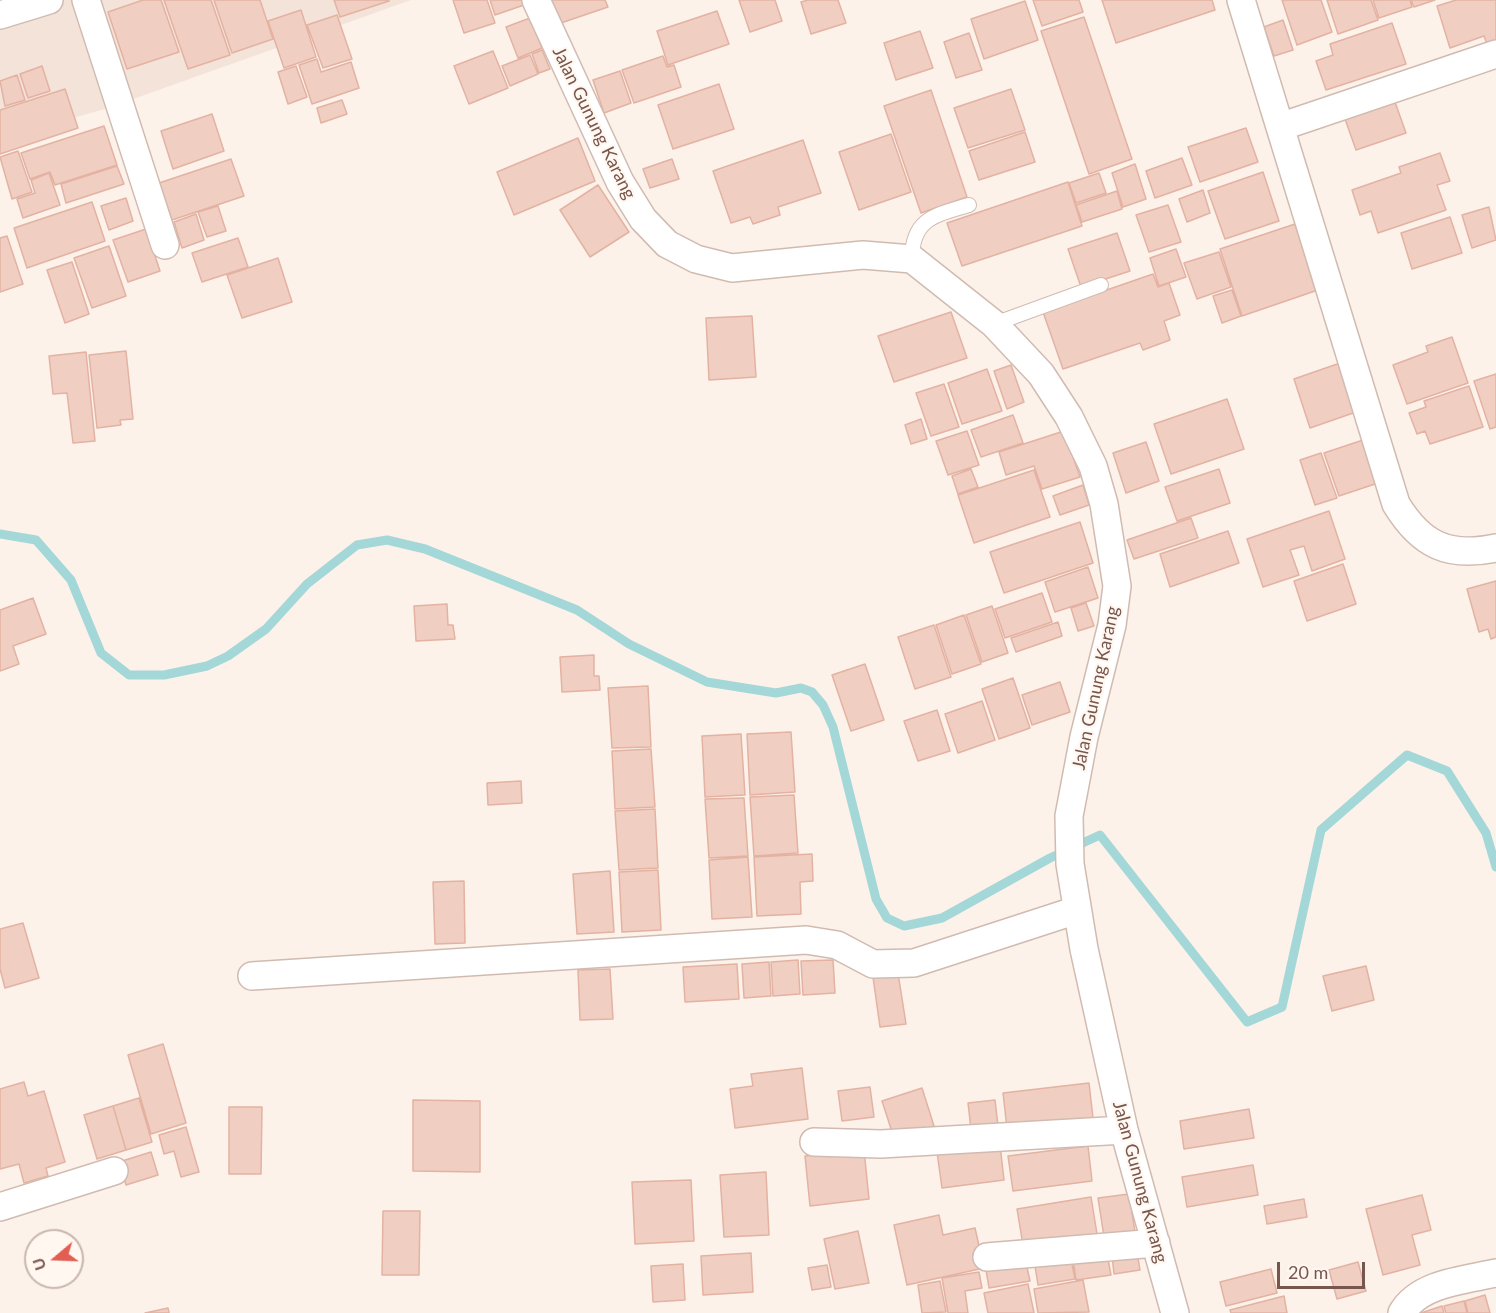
<!DOCTYPE html>
<html>
<head>
<meta charset="utf-8">
<style>
  body { margin:0 }
  #map { position:relative; width:1496px; height:1313px; overflow:hidden; background:#fcf2ea; font-family:Lato,sans-serif }
  canvas { display:block }
  .north { position:absolute; left:24px; top:1229px; width:60px; height:60px; box-sizing:border-box; background:#fff7f0; border:2px solid #c9b7af; border-radius:50%; rotate:251deg; font-size:16px; font-weight:700; line-height:24px; text-align:center; color:#77564d }
  .north::after { content:''; display:block; margin:auto; width:21px; height:27px; background:#e25d52; clip-path:polygon(50% 0,100% 100%,50% 72%,0 100%) }
  .scale { position:absolute; left:1277px; top:1262px; width:88px; height:27px; box-sizing:border-box; border:3px solid #77564d; border-top:0; padding-left:8px; font-size:18px; line-height:21px; white-space:nowrap; color:#77564d; -webkit-text-stroke:4px #fff7f0; paint-order:stroke }
</style>
</head>
<body>
<div id="map">
<canvas width="1496" height="1313"></canvas>
<div class="north">U</div>
<div class="scale">20 m</div>
</div>
<script>
const c = document.querySelector('canvas').getContext('2d');
c.lineJoin = 'round';
function fillPath(path, color) { c.fillStyle = color; c.fill(path, 'evenodd'); }
function trace(path, color, width, dash) { c.strokeStyle = color; c.lineWidth = width; c.lineCap = dash ? 'butt' : 'round'; c.setLineDash(dash || []); c.stroke(path); }
function drawText(font, color, halo, rows, align = 'center') {
  c.font = font + ' Lato,sans-serif'; c.lineWidth = 4.5; c.setLineDash([]); c.textBaseline = 'middle'; c.strokeStyle = halo; c.fillStyle = color; for (const [text, x, y, turn = 0] of rows) {
    c.save(); c.translate(x, y); c.rotate((+turn || 0) * Math.PI / 180); c.textAlign = isNaN(turn) ? turn : align; if (halo) c.strokeText(text, 0, 0); c.fillText(text, 0, 0); c.restore();
  }
}
const residential = new Path2D(`
  M0 0H411L108 108 0 139Z`);
const stream = new Path2D(`
  M0 534 36 540 71 580 101 653 129 675H164L207 666 228 656 266 629 307 584 357 545 387 540 425 549 577 610 629 644 707 682 776 693 801 688 812 692 823 705 833 727 876 899 887 918 904 926 942 918 1050 858 1100 835 1247 1022 1282 1007 1321 830 1407 755 1447 771 1486 833 1496 867`);
const building = new Path2D(`
  M143 0H161L179 52 127 69 108 12Z
  M164 0H211L230 55 188 69Z
  M214 0H260L273 39 232 53Z
  M334 0H389V1L340 17Z
  M453 0H487L495 23 464 33Z
  M490 0H523L524 5 495 15Z
  M550 0H605L608 7 558 24Z
  M739 0H775L782 21 750 32Z
  M808 0H838L846 23 811 34 801 2Z
  M1033 0H1079L1083 12 1042 26Z
  M1102 0H1212L1215 10 1116 43Z
  M1282 0H1321L1332 32 1297 45Z
  M1327 0H1371L1378 20 1338 34Z
  M1373 0H1410L1412 7 1379 18Z
  M1411 0H1435L1414 7Z
  M1456 0H1496V44L1488 47 1484 36 1450 48 1437 6Z
  M1025 1 1038 40 984 59 971 19Z
  M301 10 316 57 284 68 268 21Z
  M717 11 729 44 668 65 657 31Z
  M337 15 352 59 323 68 307 25Z
  M1084 17 1132 159 1089 174 1041 31Z
  M530 18 542 48 518 58 506 27Z
  M1283 20 1293 50 1274 56 1264 27Z
  M1392 23 1406 64 1326 90 1316 61 1333 55 1330 44Z
  M920 31 933 68 896 80 884 43Z
  M969 33 982 70 956 78 944 42Z
  M542 50 550 69 539 73 532 54Z
  M493 51 508 88 469 104 454 66Z
  M530 55 538 74 510 86 502 66Z
  M663 56 667 67 674 65 681 87 634 103 622 70Z
  M317 59 321 72 351 62 359 88 312 104 299 65Z
  M42 66 50 91 28 98 20 74Z
  M296 66 307 97 288 104 278 72Z
  M620 71 631 103 604 113 593 80Z
  M17 75 25 100 5 106 0 81Z
  M719 84 734 129 673 149 658 105Z
  M65 89 78 128 0 154V110Z
  M1011 89 1025 130 968 148 954 108Z
  M931 90 967 197 921 213 884 106Z
  M342 100 347 114 321 123 317 108Z
  M1395 102 1406 133 1356 150 1345 119Z
  M212 114 224 151 173 169 161 131Z
  M104 126 117 165 55 185 50 172 30 179 21 153Z
  M1246 128 1258 162 1200 182 1188 147Z
  M1025 132 1035 162 979 180 969 151Z
  M891 134 911 192 859 210 839 152Z
  M578 138 595 181 514 215 497 172Z
  M803 140 821 193 778 207 780 215 753 224 750 217 731 223 713 171Z
  M18 151 32 192 12 199 0 157Z
  M1440 153 1450 181 1437 185 1446 210 1378 233 1371 211 1360 215 1352 190 1401 173 1399 167Z
  M1182 158 1192 185 1155 198 1146 171Z
  M231 159 244 196 172 220 159 183Z
  M672 159 679 179 650 188 643 169Z
  M1135 164 1146 199 1123 207 1112 173Z
  M117 166 124 184 66 203 61 184Z
  M1263 172 1279 221 1225 239 1208 191Z
  M49 173 60 205 23 218 17 199 35 193 31 180Z
  M1099 173 1106 193 1076 203 1069 183Z
  M1068 182 1082 226 962 266 947 223Z
  M598 185 629 232 590 257 560 210Z
  M1203 190 1210 213 1187 222 1179 199Z
  M1117 191 1122 209 1082 222 1076 205Z
  M126 198 133 221 109 230 101 206Z
  M92 202 105 241 27 268 14 228Z
  M1168 205 1181 242 1149 252 1136 215Z
  M218 206 226 231 207 237 198 212Z
  M1489 207 1496 240 1472 248 1462 215Z
  M196 214 204 240 182 248 174 222Z
  M1450 217 1462 253 1412 269 1401 233Z
  M1295 224 1318 290 1242 316 1220 249Z
  M146 229 160 271 128 282 113 240Z
  M1117 233 1130 271 1081 287 1068 249Z
  M7 236 23 284 0 292V238Z
  M238 238 248 267 202 282 192 253Z
  M109 246 126 296 92 308 74 258Z
  M1176 249 1186 277 1159 286 1150 258Z
  M1219 252 1231 287 1197 299 1184 263Z
  M278 258 292 302 242 318 227 275Z
  M72 262 89 314 65 323 47 270Z
  M1153 274 1158 287 1169 283 1180 315 1164 321 1170 340 1143 350 1140 343 1063 369 1043 312Z
  M1232 290 1241 316 1222 323 1213 296Z
  M951 312 967 358 894 382 878 336Z
  M752 316 756 377 709 380 706 318Z
  M1452 337 1468 383 1407 404 1393 365 1428 352 1426 346Z
  M126 351 133 419 120 420 121 425 97 428 89 355Z
  M86 352 95 441 73 443 67 393 53 394 49 356Z
  M1343 362 1359 411 1310 428 1294 379Z
  M1011 365 1024 402 1007 409 994 371Z
  M987 369 1002 411 962 424 948 383Z
  M1496 374V427L1490 429 1474 381Z
  M944 384 959 427 931 436 916 393Z
  M1469 386 1483 427 1430 444 1425 431 1417 434 1409 413 1426 407 1424 401Z
  M1227 399 1244 449 1171 474 1154 424Z
  M1013 415 1023 443 981 457 971 430Z
  M921 419 927 439 911 444 905 425Z
  M967 431 979 465 948 475 936 441Z
  M1064 431 1080 477 1042 489 1034 466 1006 475 999 452Z
  M1366 439 1381 482 1339 496 1324 453Z
  M1146 442 1159 481 1126 493 1113 453Z
  M1321 453 1337 498 1315 505 1300 460Z
  M971 469 978 487 958 494 952 476Z
  M1219 469 1230 503 1177 521 1165 487Z
  M1034 470 1050 517 974 543 958 495Z
  M1083 485 1089 505 1060 515 1053 496Z
  M1329 511 1345 559 1312 571 1304 546 1290 550 1299 575 1263 587 1247 539Z
  M1191 518 1198 538 1134 559 1127 540Z
  M1080 522 1093 563 1004 593 990 552Z
  M1228 531 1239 563 1170 587 1160 554Z
  M1343 564 1356 604 1307 621 1294 581Z
  M1088 567 1098 598 1055 612 1045 582Z
  M1496 581V637L1491 639 1488 629 1479 632 1467 589Z
  M1042 593 1052 622 1005 638 995 609Z
  M33 598 46 634 13 646 19 664 0 671V610Z
  M1086 603 1094 626 1078 631 1071 608Z
  M447 604 448 625H453L455 639 416 641 414 606Z
  M992 606 1008 653 982 662 966 615Z
  M964 615 981 664 952 674 936 625Z
  M1058 622 1062 636 1016 652 1011 638Z
  M934 625 951 677 915 689 898 637Z
  M594 655V676H599L600 690 562 692 560 657Z
  M865 664 884 720 851 731 832 675Z
  M1013 678 1030 728 999 739 982 689Z
  M1060 682 1070 712 1032 725 1022 695Z
  M648 686 651 747 612 748 608 688Z
  M982 701 995 740 958 753 945 714Z
  M937 710 950 751 918 761 904 721Z
  M791 732 795 792 750 795 747 734Z
  M741 734 745 795 705 797 702 736Z
  M651 749 655 807 615 809 612 751Z
  M521 781 522 803 488 805 487 783Z
  M794 795 798 853 754 856 750 797Z
  M744 798 748 856 709 858 705 799Z
  M655 809 658 868 619 870 615 811Z
  M812 854 813 881 800 882 801 914 757 916 754 857Z
  M748 857 752 917 712 919 709 860Z
  M658 870 661 930 622 932 619 872Z
  M610 871 614 932 577 934 573 874Z
  M464 881 465 943 435 944 433 882Z
  M23 923 39 978 5 988 0 969V929Z
  M798 960 800 994 773 996 771 962Z
  M833 960 835 993 803 995 801 961Z
  M769 962 771 996 744 998 742 964Z
  M737 964 739 999 685 1002 683 967Z
  M1366 966 1374 1000 1332 1011 1323 976Z
  M610 969 613 1019 580 1020 578 970Z
  M898 973 906 1024 880 1027 873 977Z
  M163 1044 186 1123 151 1134 128 1055Z
  M802 1068 808 1119 735 1128 730 1089 753 1086 751 1074Z
  M24 1082 28 1096 44 1091 65 1162 46 1168 48 1176 24 1183 19 1164 0 1169V1089Z
  M1089 1083 1093 1118 1007 1128 1003 1093Z
  M870 1087 874 1117 842 1121 838 1091Z
  M922 1088 934 1126 894 1138 882 1101Z
  M139 1098 152 1142 126 1150 113 1106Z
  M413 1100 480 1101V1172L413 1171Z
  M995 1100 998 1126 971 1129 968 1103Z
  M113 1106 126 1150 97 1159 84 1115Z
  M229 1107H262L261 1174H229Z
  M1249 1109 1254 1138 1184 1149 1180 1121Z
  M186 1127 199 1172 181 1177 174 1151 164 1154 159 1135Z
  M1000 1145 1004 1180 942 1188 937 1152Z
  M1088 1146 1092 1181 1013 1191 1008 1156Z
  M864 1150 869 1199 810 1206 805 1156Z
  M151 1152 158 1175 126 1185 119 1162Z
  M1253 1165 1258 1195 1187 1207 1182 1177Z
  M766 1172 769 1235 724 1237 720 1175Z
  M691 1180 694 1241 635 1244 632 1182Z
  M1129 1194 1136 1238 1105 1243 1098 1198Z
  M1422 1195 1431 1230 1412 1235 1420 1265 1383 1275 1366 1209Z
  M1091 1197 1097 1234 1023 1245 1017 1209Z
  M1304 1199 1307 1217 1267 1224 1264 1206Z
  M383 1211H420L419 1275H382Z
  M939 1215 943 1235 975 1228 984 1268 907 1285 894 1225Z
  M858 1231 869 1283 835 1289 824 1239Z
  M1137 1252 1140 1270 1114 1274 1112 1256Z
  M751 1253 753 1292 703 1295 701 1256Z
  M1107 1254 1111 1275 1076 1280 1073 1259Z
  M1071 1259 1075 1279 1038 1285 1035 1266Z
  M1358 1262 1366 1291 1337 1299 1329 1270Z
  M1026 1263 1030 1281 989 1288 986 1270Z
  M683 1264 685 1300 653 1302 651 1266Z
  M827 1265 831 1287 812 1290 808 1268Z
  M1271 1269 1277 1293 1226 1306 1220 1282Z
  M979 1272 982 1288 965 1291 968 1313H948L942 1278Z
  M1083 1280 1089 1312 1038 1313 1034 1289Z
  M940 1281 946 1312 922 1313 918 1285Z
  M1028 1284 1034 1313H988L984 1293Z
  M1485 1295 1490 1313H1468L1465 1301Z
  M1284 1296 1287 1313H1231L1230 1310Z
  M1464 1301 1467 1313H1446L1444 1306Z
  M1442 1306 1444 1313H1421Z
  M168 1308 169 1313H145Z`);
const lane = new Path2D(`
  M912 259C912 218 936 215 969 205
  M994 324 1101 285`);
const street = new Path2D(`
  M86 0 165 245
  M536 0 620 182 643 219 667 244 696 259 732 268 863 255 912 259 994 324 1041 374 1069 417 1093 466 1104 504 1117 586 1112 625 1084 737 1069 816 1070 864 1084 949 1124 1130 1175 1313
  M1241 0 1280 127 1496 54
  M0 15 49 0
  M1280 127 1396 504C1421 545 1448 558 1496 548
  M252 976 806 940 837 945 873 964 914 963 1077 910
  M814 1142 881 1144 1124 1130
  M0 1207 114 1171
  M987 1257 1156 1243
  M1402 1313C1419 1283 1465 1280 1496 1273`);
const streetNames = [
  ["Jalan Gunung Karang",594,123,64],
  ["Jalan Gunung Karang",1096,688,-78],
  ["Jalan Gunung Karang",1140,1182,75]
];
fillPath(residential, '#f4e3d8');
trace(stream, '#a4d7d8', 9);
fillPath(building, '#f1cec2');
trace(building, '#e3b2a2', 1.5);
trace(lane, '#d1bbb1', 16);
trace(street, '#d1bbb1', 30);
trace(lane, '#fff', 14);
trace(street, '#fff', 27);
drawText('18px', '#77564d', '#fff7f0', streetNames);
</script>
</body>
</html>
